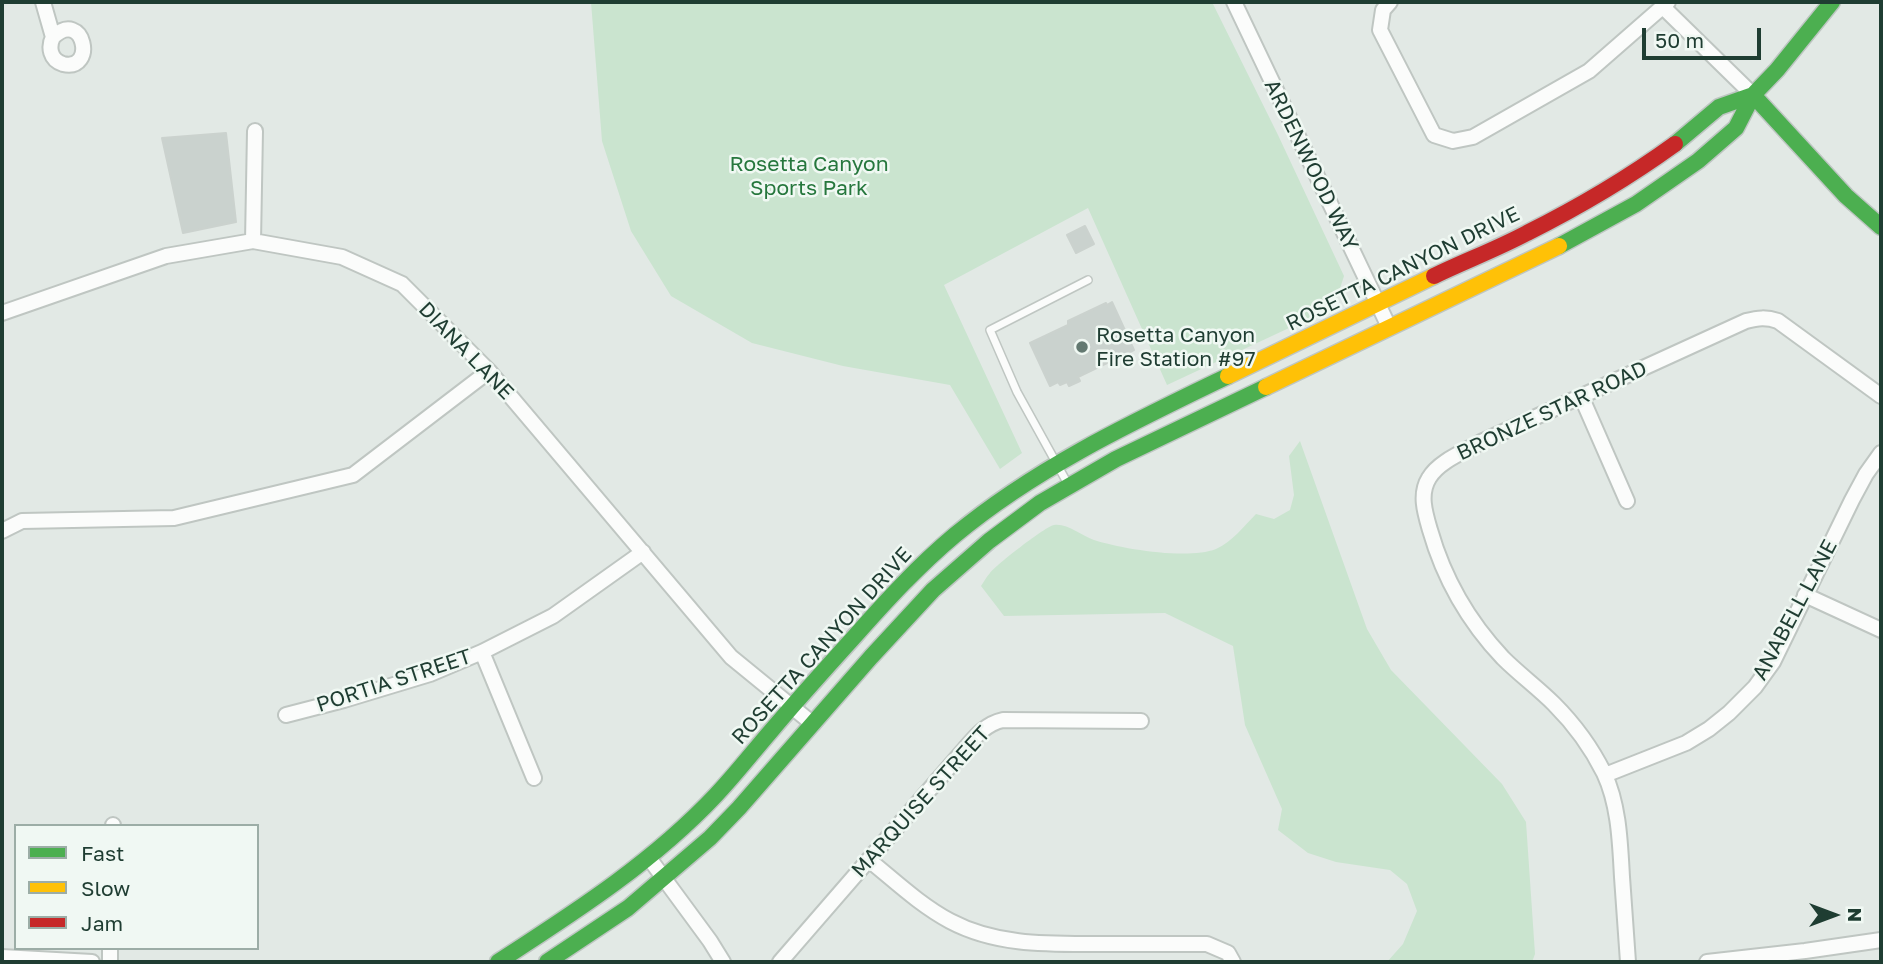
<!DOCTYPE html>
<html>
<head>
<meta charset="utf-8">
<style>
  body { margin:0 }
  #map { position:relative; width:1883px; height:964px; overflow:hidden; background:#e2e9e5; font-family:"Golos Text",sans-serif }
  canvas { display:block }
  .frame { position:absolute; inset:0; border:4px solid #1f3d32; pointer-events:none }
  .legend { position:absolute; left:14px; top:824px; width:245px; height:126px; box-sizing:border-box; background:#f0f8f3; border:2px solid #9cada6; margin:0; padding:9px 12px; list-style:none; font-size:21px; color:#1f3d32 }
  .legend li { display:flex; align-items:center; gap:14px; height:35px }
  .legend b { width:35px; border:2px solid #9cada6 }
  .north { position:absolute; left:1799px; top:880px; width:70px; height:70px; -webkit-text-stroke:5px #f0f8f3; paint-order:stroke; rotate:90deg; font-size:19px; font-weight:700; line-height:28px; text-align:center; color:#1f3d32 }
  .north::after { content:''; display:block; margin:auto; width:24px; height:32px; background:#1f3d32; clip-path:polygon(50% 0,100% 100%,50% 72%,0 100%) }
  .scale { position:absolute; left:1642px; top:28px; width:119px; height:32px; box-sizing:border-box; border:4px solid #1f3d32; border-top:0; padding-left:9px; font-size:21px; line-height:24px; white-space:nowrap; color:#1f3d32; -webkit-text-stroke:5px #f0f8f3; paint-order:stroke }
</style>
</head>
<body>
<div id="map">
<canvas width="1883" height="964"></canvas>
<div class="frame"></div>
<ul class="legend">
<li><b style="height:9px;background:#4caf50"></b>Fast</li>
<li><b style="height:9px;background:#ffc107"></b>Slow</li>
<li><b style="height:9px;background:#c62828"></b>Jam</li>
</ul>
<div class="north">N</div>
<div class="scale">50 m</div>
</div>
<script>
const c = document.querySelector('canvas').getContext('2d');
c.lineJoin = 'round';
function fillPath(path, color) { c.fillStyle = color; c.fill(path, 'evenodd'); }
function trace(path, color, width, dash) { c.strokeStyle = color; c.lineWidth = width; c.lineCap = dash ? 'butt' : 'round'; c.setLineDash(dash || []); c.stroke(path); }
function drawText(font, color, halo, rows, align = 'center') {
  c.font = font + ' "Golos Text",sans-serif'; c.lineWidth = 5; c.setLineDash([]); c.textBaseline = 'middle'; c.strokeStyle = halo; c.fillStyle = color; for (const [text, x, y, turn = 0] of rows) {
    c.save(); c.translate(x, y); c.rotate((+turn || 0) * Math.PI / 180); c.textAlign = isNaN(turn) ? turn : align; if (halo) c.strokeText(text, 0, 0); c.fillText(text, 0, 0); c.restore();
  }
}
const green = new Path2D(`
  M591 2H1212L1278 135 1344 276 1334 307 1167 385 1088 208 944 285 1022 453 1000 469 950 385 843 366 752 343 671 296 631 231 602 141Z
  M1300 441 1367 629 1391 670 1502 784 1526 822 1535 954 1532 962H1387L1403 944 1417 911 1407 884 1390 870 1336 862 1308 853 1278 830 1282 809 1245 725 1233 646 1165 613 1004 616 981 586C984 582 986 577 990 573 996 565 1046 526 1054 525 1067 523 1082 536 1094 540 1122 549 1188 560 1216 549 1232 542 1244 526 1256 514L1274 519 1290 510 1294 495 1289 456Z`);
const building = new Path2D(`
  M226 133 236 222 183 233 162 138Z
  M1085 226 1094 244 1076 253 1067 235Z
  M1112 302 1134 350 1078 377 1080 381 1069 386 1067 382 1060 385 1058 382 1050 386 1030 343 1068 325V321L1106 303 1107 305Z`);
const lane = new Path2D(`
  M1069 486 1017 392 990 330 1088 280`);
const street = new Path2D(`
  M43 2 53 37C48 47 50 60 63 64 97 72 84 8 53 37
  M1234 2 1389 327
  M1390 2 1383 10 1380 30 1434 135 1453 141 1473 137 1589 71 1668 2
  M1663 7 1753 95
  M253 241 255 131
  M2 313 166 256 253 241 342 257 402 284 489 371 731 657 813 724
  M1581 396 1627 501
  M2 531 22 521 174 518 353 475 489 371
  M1805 595 1881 630
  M482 652 534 778
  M286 715 344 700 430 674 482 652 553 616 643 552
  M1605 775 1686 743 1709 729 1729 713 1755 687 1773 662 1852 500 1866 474 1881 453
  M113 826V825
  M649 858 710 941 723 962
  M869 860C895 881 920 905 950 921 997 946 1049 944 1101 944 1136 944 1172 944 1207 944L1228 953 1233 962
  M2 957 92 962
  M110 962V948
  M780 962 963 751C975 737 985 724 1003 720L1141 721
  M1628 962C1626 934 1624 906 1622 877 1620 842 1619 805 1604 773 1591 747 1574 724 1554 704 1538 688 1519 674 1503 658 1468 621 1444 579 1430 530 1425 513 1419 494 1429 478 1439 461 1464 452 1481 442L1746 321C1758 318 1766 317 1778 321L1881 396
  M1707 962 1805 951 1881 940`);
const fast = new Path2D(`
  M1753 95 1846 196 1881 227
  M1675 144 1719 107 1753 95
  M1559 246 1636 204 1698 161 1736 128 1753 95 1777 70 1832 2
  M498 962C575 912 652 863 716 795 735 775 752 753 771 731 798 699 826 668 855 636 886 601 918 566 955 535 1037 467 1133 422 1228 376
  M547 962 628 908 710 838 739 808 871 657 933 590 989 541 1040 503 1116 459 1266 387`);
const slow = new Path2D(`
  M1228 376 1434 276
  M1266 387 1559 246`);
const jam = new Path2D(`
  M1434 276C1465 261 1497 249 1527 233 1579 207 1628 178 1675 144`);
const markers = [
  [1082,347,7,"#637971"]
];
const parkNames = [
  ["Rosetta Canyon",809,164],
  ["Sports Park",809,188]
];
const streetNames = [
  ["ARDENWOOD WAY",1311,165,64],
  ["ROSETTA CANYON DRIVE",1403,269,-26],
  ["DIANA LANE",466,351,46],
  ["BRONZE STAR ROAD",1552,411,-25],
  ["ANABELL LANE",1795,610,-62],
  ["ROSETTA CANYON DRIVE",822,646,-48],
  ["PORTIA STREET",394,681,-18],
  ["MARQUISE STREET",921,802,-48]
];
const poiNames = [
  ["Rosetta Canyon",1096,335],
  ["Fire Station #97",1096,359]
];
fillPath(green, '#cae4cf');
fillPath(building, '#cad2ce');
trace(building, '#cbd2ce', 2);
trace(lane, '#bfc6c2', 10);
trace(street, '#bfc6c2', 18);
trace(fast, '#bec6c2', 19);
trace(slow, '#bec6c2', 19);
trace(jam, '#bec6c2', 19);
trace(lane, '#fbfcfb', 7);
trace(street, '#fbfcfb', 14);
trace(fast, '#4caf50', 16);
trace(slow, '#ffc107', 16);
trace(jam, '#c62828', 16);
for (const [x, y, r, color] of markers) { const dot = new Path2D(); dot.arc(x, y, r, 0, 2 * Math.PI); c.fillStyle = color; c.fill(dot); trace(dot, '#f0f8f3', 2.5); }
drawText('21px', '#26773d', '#f0f8f3', parkNames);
drawText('21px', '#1f3d32', '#f0f8f3', streetNames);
drawText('21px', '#1f3d32', '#f0f8f3', poiNames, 'left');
</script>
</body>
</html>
